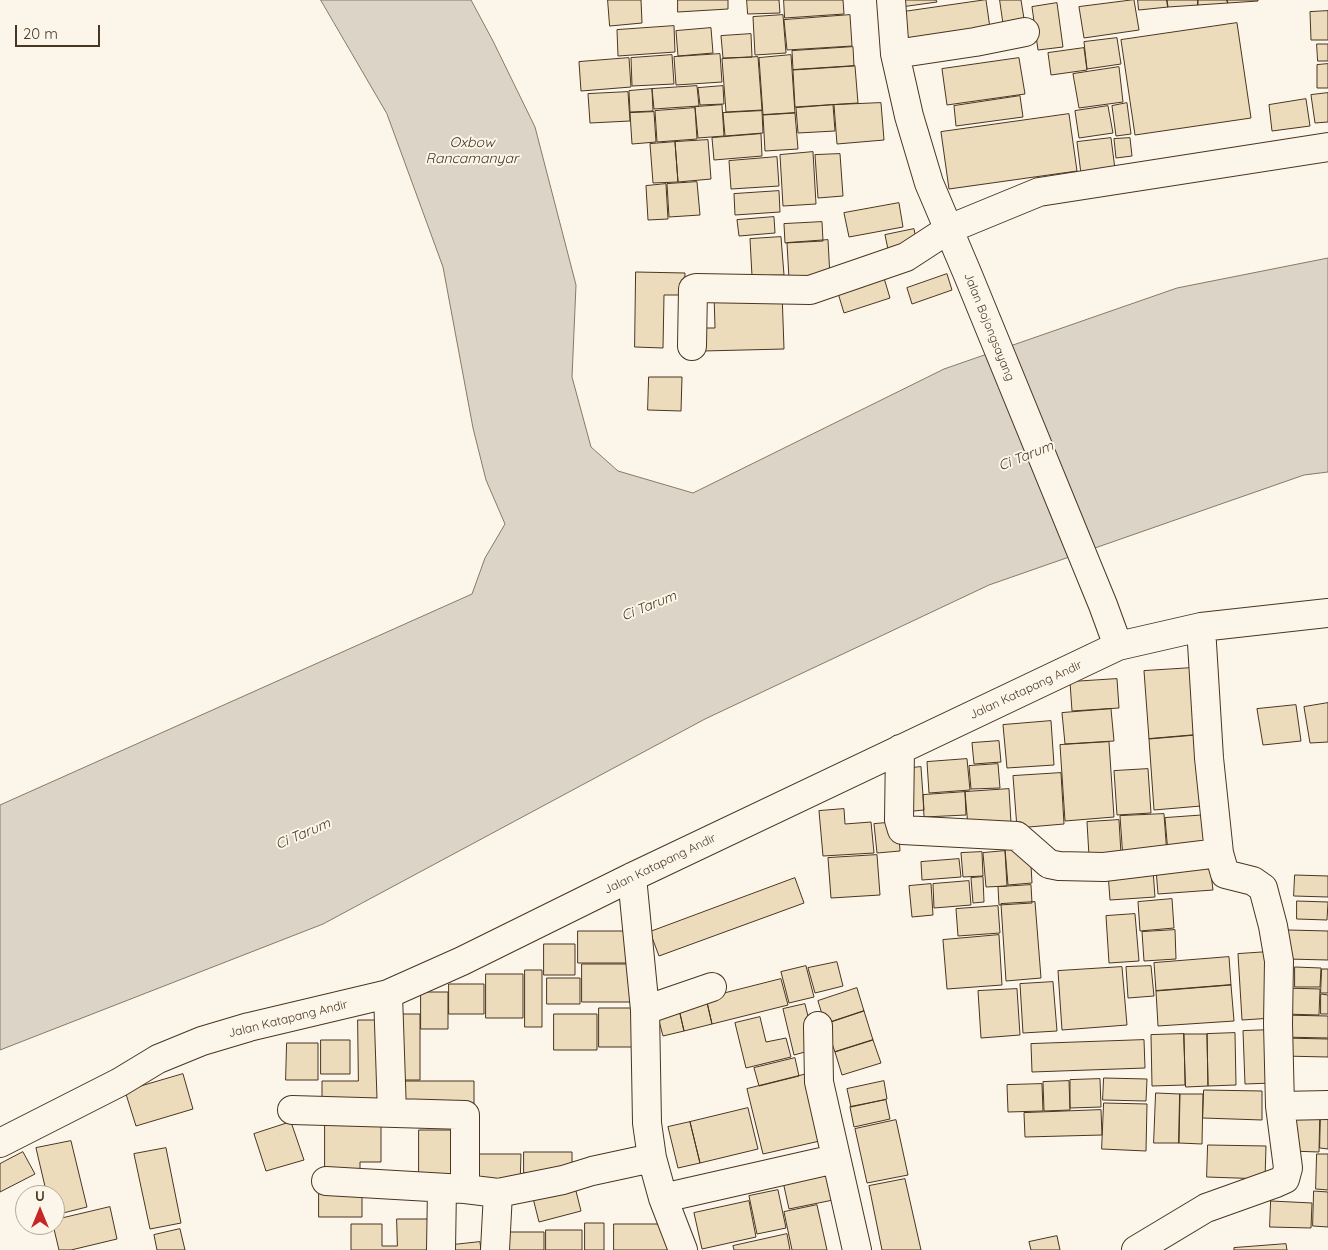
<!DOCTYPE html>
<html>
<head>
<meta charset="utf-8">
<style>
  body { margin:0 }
  #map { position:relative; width:1328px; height:1250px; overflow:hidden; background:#fbf6e9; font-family:Quicksand,sans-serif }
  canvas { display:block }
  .north { position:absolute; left:15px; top:1185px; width:50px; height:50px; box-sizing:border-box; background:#fbf6e9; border:1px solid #b4a999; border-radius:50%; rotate:0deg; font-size:14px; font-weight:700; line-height:20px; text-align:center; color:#4a3520 }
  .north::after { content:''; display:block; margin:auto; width:18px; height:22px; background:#c62828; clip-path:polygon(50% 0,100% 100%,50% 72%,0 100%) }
  .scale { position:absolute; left:15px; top:25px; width:85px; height:22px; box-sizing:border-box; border:2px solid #4a3520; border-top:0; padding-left:6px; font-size:15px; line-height:18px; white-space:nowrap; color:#4a3520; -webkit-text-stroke:4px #fbf6e9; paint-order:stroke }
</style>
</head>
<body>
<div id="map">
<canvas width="1328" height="1250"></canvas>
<div class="north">U</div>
<div class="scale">20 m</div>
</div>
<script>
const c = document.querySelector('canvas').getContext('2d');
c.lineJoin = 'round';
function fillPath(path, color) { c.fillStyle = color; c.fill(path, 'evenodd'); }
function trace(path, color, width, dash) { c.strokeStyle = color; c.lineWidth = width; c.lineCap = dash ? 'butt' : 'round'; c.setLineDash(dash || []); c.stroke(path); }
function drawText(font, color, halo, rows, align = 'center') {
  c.font = font + ' Quicksand,sans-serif'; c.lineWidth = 4; c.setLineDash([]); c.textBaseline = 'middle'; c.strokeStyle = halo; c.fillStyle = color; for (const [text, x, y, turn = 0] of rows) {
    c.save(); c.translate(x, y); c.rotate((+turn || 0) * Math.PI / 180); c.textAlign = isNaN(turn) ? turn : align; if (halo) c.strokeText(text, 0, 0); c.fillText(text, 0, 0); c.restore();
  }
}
const water = new Path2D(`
  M321 0H471L493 41 535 127 576 285 572 377 591 447 618 471 693 493 944 369 1177 288 1328 258V472L1304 475 989 585 705 719 323 924 0 1050V805L472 594 485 558 505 524 486 480 473 428 443 267 387 114Z`);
const building = new Path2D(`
  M608 0H641L642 23 610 26Z
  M678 0H728V9L678 12Z
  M747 0H779L780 13 748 14Z
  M784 0H843L844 14 785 18Z
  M900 0H936L937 2 901 7Z
  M986 0 991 35 908 47 903 12Z
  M1000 0H1021L1025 25 1004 28Z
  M1134 0 1139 30 1084 38 1079 7Z
  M1138 0H1167L1168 7 1139 10Z
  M1167 0H1198V5L1168 7Z
  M1198 0H1227L1228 3 1198 5Z
  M1227 0H1258V1L1228 3Z
  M1057 3 1063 47 1038 50 1032 7Z
  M1328 11V40H1311L1310 12Z
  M783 15 786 53 755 55 753 17Z
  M850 15 852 46 787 50 784 20Z
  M1237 23 1251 118 1135 135 1121 40Z
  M674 26 675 52 618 56 617 30Z
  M711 28 713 53 678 56 676 31Z
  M751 34 752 57 723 58 721 36Z
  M1117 38 1121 64 1087 69 1084 42Z
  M1317 44H1328V61H1318Z
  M853 47 854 66 793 70 792 51Z
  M1084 48 1087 70 1051 75 1048 53Z
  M720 54 722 82 676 85 674 57Z
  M672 55 674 84 632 86 631 58Z
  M791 55 795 113 763 115 759 58Z
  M758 57 762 110 726 112 722 59Z
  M629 58 631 87 581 91 579 62Z
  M1019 58 1025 94 947 105 942 69Z
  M1328 64V88H1317V65Z
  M855 66 858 103 795 107 793 70Z
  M1119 67 1123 102 1079 108 1073 74Z
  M697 86 699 106 654 109 652 89Z
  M723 86 724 104 700 105 698 88Z
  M652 89 653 111 630 112 629 91Z
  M628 92 630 121 590 123 588 94Z
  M1328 93V122L1315 123 1311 95Z
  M1020 96 1023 117 956 126 954 106Z
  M1306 99 1310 126 1272 131 1269 105Z
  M881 103 884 140 837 144 834 105Z
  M1127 103 1131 134 1116 136 1112 106Z
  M722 105 724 136 698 138 695 107Z
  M833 105 835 131 798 133 796 108Z
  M1108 106 1113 133 1079 138 1075 111Z
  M695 108 697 139 657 142 655 111Z
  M762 111 763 133 725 136 723 113Z
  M654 112 656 142 632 144 630 113Z
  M795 113 798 149 765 151 763 115Z
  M1069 114 1077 171 949 189 941 132Z
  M761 134 762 156 714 160 712 138Z
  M1111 138 1115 169 1081 174 1077 142Z
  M1130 138 1132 156 1116 158 1114 139Z
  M708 140 711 179 678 182 675 142Z
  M675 142 678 182 653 183 650 144Z
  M813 152 816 204 783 206 780 155Z
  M840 154 843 196 818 198 815 155Z
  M777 157 779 186 731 189 729 161Z
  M697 182 700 215 669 217 667 184Z
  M666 184 668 219 648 220 646 186Z
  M779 191 780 212 735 215 734 194Z
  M899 203 903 227 849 237 844 213Z
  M774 217 775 233 739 236 737 220Z
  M822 222 823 241 785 243 784 224Z
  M914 229 918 248 889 254 885 235Z
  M781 237 784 275 752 276 750 239Z
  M828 240 830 277 789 279 787 243Z
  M636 272 685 273 684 295H664L663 348 635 347Z
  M947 274 952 290 912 304 907 288Z
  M884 278 890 298 844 313 838 293Z
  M782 292 784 349 703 351 702 328H715L714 294Z
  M649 377H682L681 411 648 410Z
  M1192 668 1196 735 1149 739 1144 671Z
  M1117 679 1119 708 1072 711 1070 682Z
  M1328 703V742L1310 743 1304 707Z
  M1296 705 1301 741 1263 745 1257 709Z
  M1111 709 1114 741 1065 744 1062 713Z
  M1051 721 1054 765 1007 768 1003 725Z
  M1196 735 1201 806 1154 810 1149 739Z
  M999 741 1001 762 974 764 972 743Z
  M1109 742 1114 817 1065 821 1060 745Z
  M967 759 970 790 929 793 927 762Z
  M998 764 1000 788 971 789 969 766Z
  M921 767 924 810 904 812 901 769Z
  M1148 769 1151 813 1117 815 1114 771Z
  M1061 773 1064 824 1017 828 1013 776Z
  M1009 789 1011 823 968 826 965 792Z
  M965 792 966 815 924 817 923 795Z
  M844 809 845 824 871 822 874 853 823 856 819 811Z
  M1164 814 1167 855 1123 859 1120 816Z
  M1207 815 1210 850 1168 853 1165 818Z
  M1119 820 1121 854 1089 856 1087 822Z
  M898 822 900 851 877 853 874 824Z
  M1030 847 1032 883 1008 885 1005 849Z
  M1005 851 1007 886 986 887 983 853Z
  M982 852 983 876 963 877 961 853Z
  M877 855 880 895 831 898 828 858Z
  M959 859 961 877 922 880 921 862Z
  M1210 866 1213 890 1158 894 1156 869Z
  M1153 870 1155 897 1110 900 1108 873Z
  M1295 875 1328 876V897L1294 896Z
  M983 877 984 902 973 903 971 878Z
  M795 878 804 903 659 956 650 932Z
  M969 881 971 905 934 908 933 884Z
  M931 884 933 915 912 917 909 886Z
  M1031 885 1032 903 999 905 998 887Z
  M1172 899 1174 928 1140 931 1138 902Z
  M1297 901 1328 902 1327 920 1297 919Z
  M1035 902 1041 978 1006 981 1001 904Z
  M998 906 1000 933 958 936 956 909Z
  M1135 914 1139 961 1109 963 1106 916Z
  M1175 930 1176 959 1144 961 1142 932Z
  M1288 930 1328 931V960L1287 959Z
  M578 931H636V963H578Z
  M999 935 1002 985 947 989 943 940Z
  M544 944H575V975H544Z
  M1268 952 1273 1018 1242 1020 1238 954Z
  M1229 957 1231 985 1156 991 1154 963Z
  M837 962 843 986 815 993 808 968Z
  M582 964H634V1002H582Z
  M806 966 814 997 789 1003 781 972Z
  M1151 966 1154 996 1128 998 1126 967Z
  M1122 967 1127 1025 1062 1030 1058 971Z
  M1295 967 1321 968 1320 987H1295Z
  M1322 969H1328V993H1321Z
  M525 970H542V1027H525Z
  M486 974H523V1018H486Z
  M547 978H580V1004H547Z
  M781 979 788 1005 712 1024 706 998Z
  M1053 982 1057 1031 1023 1033 1020 984Z
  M449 984H484V1014H449Z
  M1231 985 1234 1021 1158 1026 1156 991Z
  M857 988 864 1011 825 1024 818 1001Z
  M1284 988 1320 989 1319 1015 1283 1014Z
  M1017 989 1020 1035 981 1038 978 991Z
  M421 992H448V1029H421Z
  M1321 994 1328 995V1014H1321Z
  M706 998 712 1024 684 1031 678 1005Z
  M805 1004 816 1049 794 1055 783 1009Z
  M678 1005 684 1031 663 1036 656 1010Z
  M599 1008H632V1047H599Z
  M864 1011 873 1040 835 1052 825 1024Z
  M394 1014H420V1080H394Z
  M554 1014H597V1050H554Z
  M1282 1015 1328 1016V1038L1281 1037Z
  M760 1017 766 1042 786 1038 791 1057 746 1068 735 1023Z
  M358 1020H385V1103H322V1081H358Z
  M1271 1030 1272 1083 1245 1084 1243 1031Z
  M1235 1033 1236 1085 1208 1086 1207 1034Z
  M1184 1034H1207L1208 1086 1186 1087Z
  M1184 1034 1185 1085 1152 1086 1151 1035Z
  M1283 1038 1328 1039V1057L1282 1056Z
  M321 1040H350V1074H321Z
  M873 1040 881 1063 842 1075 835 1052Z
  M1144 1040 1145 1068 1032 1072 1031 1044Z
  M287 1043H318V1080H286Z
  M795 1058 799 1076 759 1086 754 1068Z
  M183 1074 193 1109 136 1126 125 1091Z
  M807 1074 824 1140 763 1154 747 1089Z
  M1104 1078 1147 1079 1146 1101 1103 1100Z
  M1100 1079 1101 1107 1070 1108V1080Z
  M398 1081H474V1107H398Z
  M884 1081 887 1099 851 1107 847 1089Z
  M1069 1081 1070 1110 1044 1111 1043 1082Z
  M1042 1084 1043 1111 1008 1112 1007 1085Z
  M1204 1090 1262 1091V1120L1203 1118Z
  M1156 1093 1180 1094 1179 1143H1154Z
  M1180 1094H1203L1202 1144 1179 1143Z
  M886 1100 890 1119 854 1127 850 1107Z
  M1104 1103 1147 1104 1146 1151 1102 1149Z
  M1320 1106 1319 1152 1290 1151 1291 1107Z
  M748 1108 758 1149 700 1163 690 1122Z
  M1321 1109H1328V1149L1320 1148Z
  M1101 1110 1102 1135 1025 1137 1024 1113Z
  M325 1120H381V1162H360V1171H325Z
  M896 1120 908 1175 867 1183 855 1129Z
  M291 1122 304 1160 266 1171 254 1134Z
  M690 1122 700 1163 678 1168 668 1127Z
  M419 1130H455V1178H419Z
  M71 1141 87 1207 55 1215V1195H47L36 1148Z
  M1208 1145 1266 1146 1265 1179 1207 1177Z
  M166 1148 181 1223 150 1229 134 1154Z
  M23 1152 35 1174 0 1192V1164Z
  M524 1152H572V1173H524Z
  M474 1154H521L520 1186H474Z
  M1317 1154H1328V1190L1316 1189Z
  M826 1168 833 1200 789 1209 782 1177Z
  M905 1179 921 1250H882L869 1186Z
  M575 1187 581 1211 539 1222 533 1198Z
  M319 1189H362V1217H319Z
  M778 1190 786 1228 757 1234 749 1196Z
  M1314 1191 1328 1192V1227L1313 1226Z
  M749 1201 756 1237 702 1249 694 1213Z
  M1271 1201 1312 1203 1311 1228 1270 1227Z
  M817 1205 827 1250H792L784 1212Z
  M110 1207 117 1239 71 1250H59L53 1225H55V1220Z
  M397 1219H430V1250H351V1224H382V1246H397Z
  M585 1223H604V1250H585Z
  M614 1224H672V1250H614Z
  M180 1229 185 1250H157L154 1235Z
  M546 1230H582V1250H546Z
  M499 1232H544V1250H499Z
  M787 1234 790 1250H734L733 1246Z
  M1057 1236 1060 1250H1031L1029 1242Z
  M480 1242 481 1250H444L443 1246Z
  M1286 1244 1287 1250H1234V1248Z`);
const minor = new Path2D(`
  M891 0 895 54 909 116 929 183 968 275 1103 605 1118 646
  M895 54 975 42 1025 32
  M692 346 693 289 696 288 810 290 906 257 949 229 1039 192 1328 147
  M900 749 899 820 902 830 1017 836 1049 864 1059 866 1104 867 1219 853
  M632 877 645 1010 647 1123 652 1158 663 1198 683 1250
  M388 994 392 1113
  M645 1010 712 987
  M818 1026 819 1082 857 1250
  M1280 1106 1328 1105
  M292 1110 465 1115V1189L498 1193 563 1180 592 1171 652 1158
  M0 1143 120 1082 158 1059 202 1041 249 1027 388 994 462 961 632 877 1118 646 1201 627 1328 613
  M326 1181 465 1189
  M663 1198 835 1159
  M441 1250 442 1188
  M495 1250 498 1193
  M1136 1250 1206 1208 1276 1183 1285 1179 1288 1168 1280 1106 1278 1024 1279 961 1273 926 1263 888 1253 881 1225 874 1219 853 1209 758 1201 627`);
const streetNames = [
  ["Jalan Bojongsayang",989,327,68],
  ["Jalan Katapang Andir",1026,690,-25],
  ["Jalan Katapang Andir",660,864,-26],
  ["Jalan Katapang Andir",288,1019,-14]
];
const waterNames = [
  ["Oxbow",472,143],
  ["Rancamanyar",472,159],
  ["Ci Tarum",1026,456,-22],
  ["Ci Tarum",649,606,-22],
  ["Ci Tarum",303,834,-23]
];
fillPath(water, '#dcd4c6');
trace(water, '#887966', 1);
fillPath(building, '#ecdcbc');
trace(building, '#4a3520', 1);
trace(minor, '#4a3520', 30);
trace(minor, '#fbf6e9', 28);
drawText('12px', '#4a3520', '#fbf6e9', streetNames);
drawText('italic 14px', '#4a3520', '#fbf6e9', waterNames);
</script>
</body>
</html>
